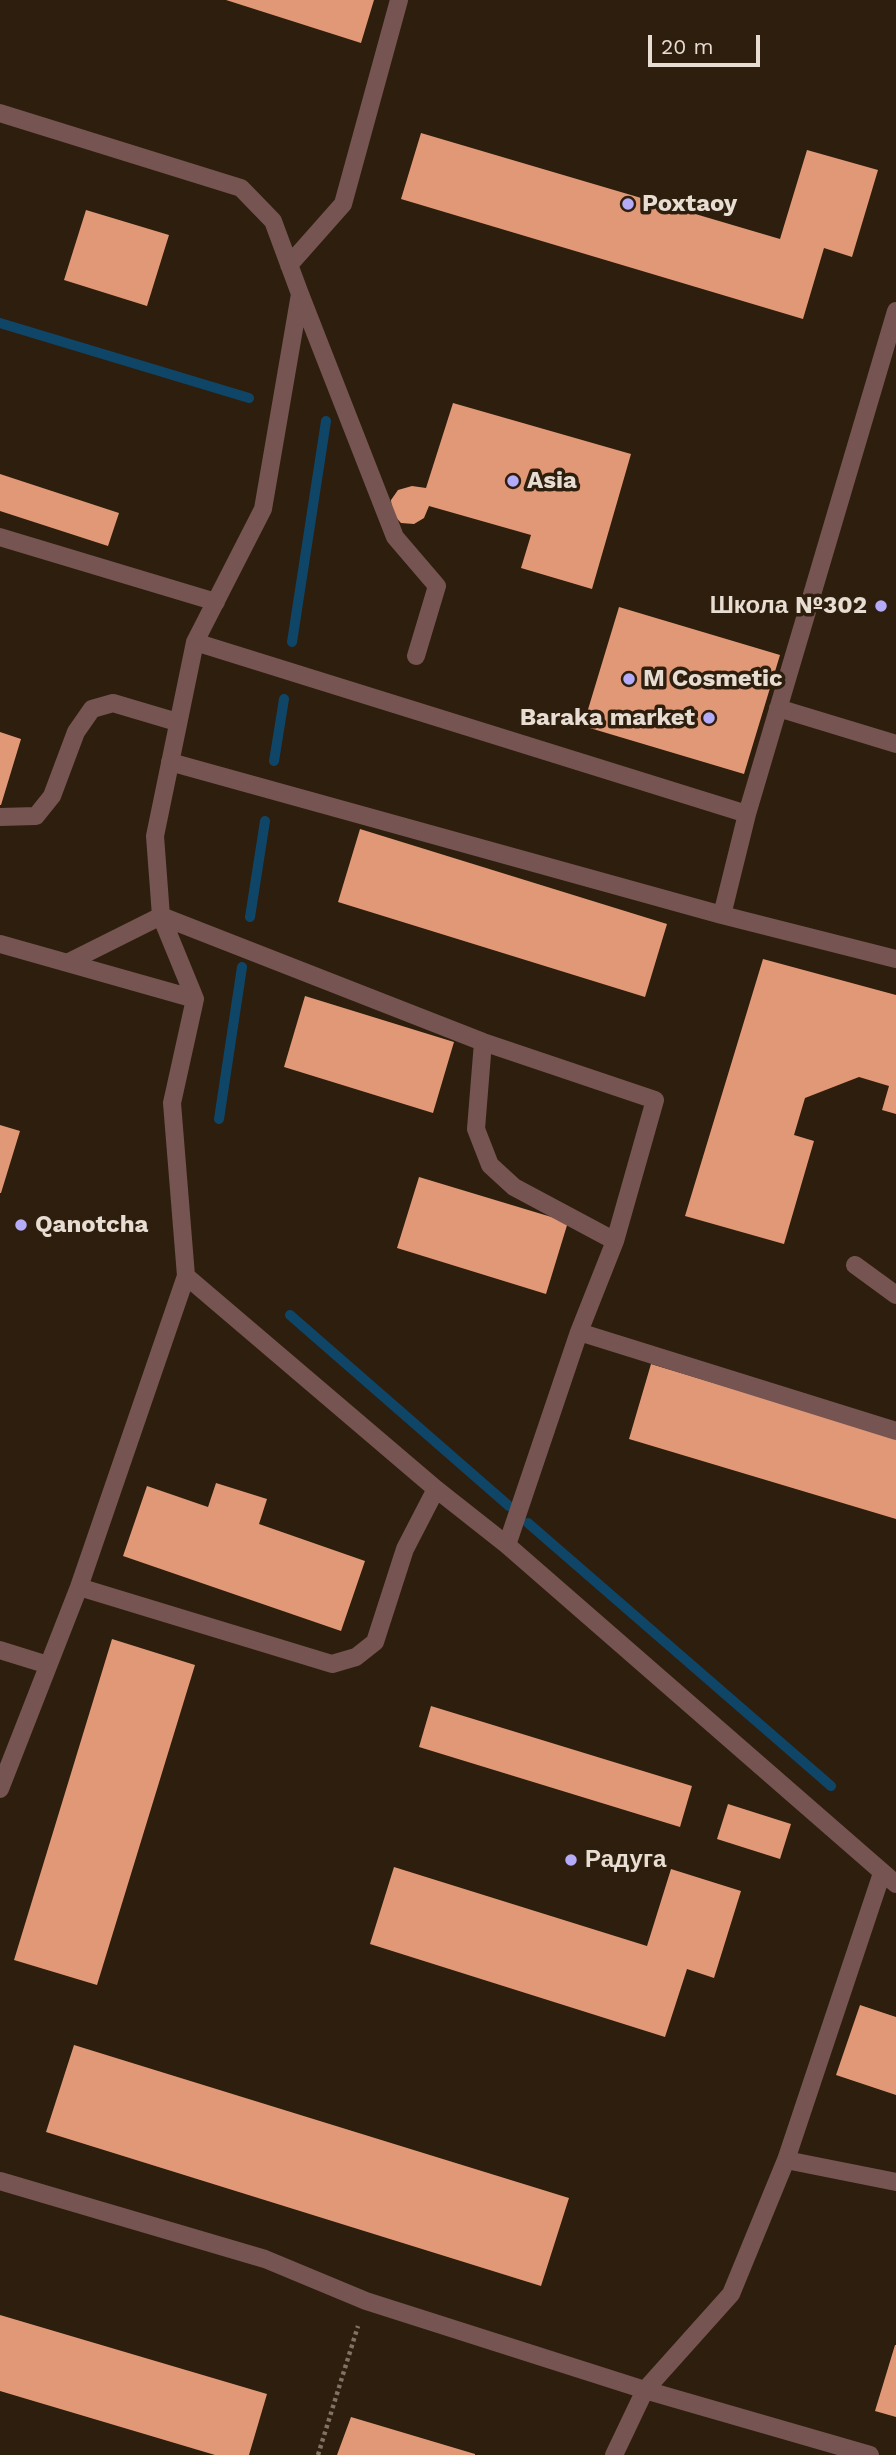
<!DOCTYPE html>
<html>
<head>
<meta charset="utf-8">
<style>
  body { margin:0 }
  #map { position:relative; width:896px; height:2455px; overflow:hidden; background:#2e1e0d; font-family:"Work Sans",sans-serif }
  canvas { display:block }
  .scale { position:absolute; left:648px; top:35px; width:112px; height:32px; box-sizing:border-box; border:4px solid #e8ddd2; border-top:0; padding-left:9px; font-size:21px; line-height:24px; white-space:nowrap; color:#e8ddd2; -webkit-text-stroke:5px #2e1e0d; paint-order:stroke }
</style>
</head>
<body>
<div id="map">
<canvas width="896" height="2455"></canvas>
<div class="scale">20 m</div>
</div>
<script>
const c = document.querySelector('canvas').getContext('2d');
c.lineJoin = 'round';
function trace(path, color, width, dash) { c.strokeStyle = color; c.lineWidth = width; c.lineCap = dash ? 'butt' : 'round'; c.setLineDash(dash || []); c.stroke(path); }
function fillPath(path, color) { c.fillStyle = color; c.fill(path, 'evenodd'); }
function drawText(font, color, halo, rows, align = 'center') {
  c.font = font + ' "Work Sans",sans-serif'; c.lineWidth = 7; c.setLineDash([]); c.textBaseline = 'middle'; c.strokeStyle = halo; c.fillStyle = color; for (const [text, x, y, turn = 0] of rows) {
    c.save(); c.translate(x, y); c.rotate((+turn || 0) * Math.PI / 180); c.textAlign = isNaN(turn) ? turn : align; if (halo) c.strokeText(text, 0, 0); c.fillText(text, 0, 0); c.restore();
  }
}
const stream = new Path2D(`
  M0 323 249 398
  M292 642 326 421
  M274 761 284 699
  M250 917 265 821
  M219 1119 242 967
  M290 1315 509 1506
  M528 1523 831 1786`);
const building = new Path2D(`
  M226 0H374L361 43Z
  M421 133 780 239 807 150 878 170 852 257 824 248 803 319 401 199Z
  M86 210 169 235 147 306 64 280Z
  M453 403 631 454 592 589 521 568 531 535 429 506 424 518 414 524 401 523 392 513 391 500 398 490 412 486 426 488Z
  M0 474 119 513 108 546 0 511Z
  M619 607 780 655 744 774 583 726Z
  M0 732 21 739 1 805H0Z
  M360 829 667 924 645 997 338 902Z
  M763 959 896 995V1114L882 1110 889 1086 859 1077 805 1098 794 1135 814 1141 784 1244 685 1216Z
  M305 996 454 1042 433 1113 284 1067Z
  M0 1125 20 1131 1 1193H0Z
  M419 1177 568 1222 546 1294 397 1248Z
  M651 1364 896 1438V1519L629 1439Z
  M216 1483 267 1499 259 1524 365 1561 341 1631 123 1556 147 1486 208 1507Z
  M112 1639 195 1665 97 1985 14 1960Z
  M431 1706 692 1786 680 1827 419 1747Z
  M728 1804 791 1824 780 1859 717 1839Z
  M394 1867 647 1946 671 1869 741 1891 714 1978 687 1969 665 2037 370 1944Z
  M860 2005 896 2017V2095L836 2075Z
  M74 2045 569 2198 541 2286 46 2132Z
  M0 2315 267 2394 249 2455H215L0 2391Z
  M895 2345H896V2417L875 2411Z
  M351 2417 475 2454V2455H337Z`);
const path = new Path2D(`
  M318 2455 358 2326`);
const lane = new Path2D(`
  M0 113 241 188 273 221 300 294 263 509 195 642 155 836 161 916 195 999 172 1103 186 1276 436 1489 507 1545 896 1884
  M289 265 343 204 399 0
  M300 294 395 537 437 586 416 656
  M0 537 216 602
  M195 642 747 814
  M778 708 896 744
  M170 762 722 915 896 959
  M0 817 36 816 52 796 76 732 92 709 113 703 177 722
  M722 915 747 814 896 311
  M0 944 195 999
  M67 963 161 916 483 1042 655 1100 615 1241 579 1332 507 1545
  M483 1042 476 1129 490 1165 514 1187 615 1241
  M855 1265 896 1295
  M579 1332 896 1431
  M79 1587 332 1664 356 1657 375 1642 405 1549 436 1489
  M0 1650 48 1665
  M0 1789 79 1587 186 1276
  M786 2160 896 2182
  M0 2181 265 2259 366 2301 645 2390 870 2455
  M614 2455 645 2390 731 2294 786 2160 882 1873`);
const markers = [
  [628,204,7,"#b4acf9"],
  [513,481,7,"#b4acf9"],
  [881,606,7,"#b4acf9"],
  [629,679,7,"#b4acf9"],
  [709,718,7,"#b4acf9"],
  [21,1225,7,"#b4acf9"],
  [571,1860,7,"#b4acf9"]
];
const poiNames = [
  ["Poxtaoy",642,204],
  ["Asia",527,481],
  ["Школа №302",867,606,"right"],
  ["M Cosmetic",643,679],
  ["Baraka market",695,718,"right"],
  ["Qanotcha",35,1225],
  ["Радуга",585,1860]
];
trace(stream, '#0f4668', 10);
fillPath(building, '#e19876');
trace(path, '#807264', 4.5, [3.5, 3.5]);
trace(lane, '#755452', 18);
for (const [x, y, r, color] of markers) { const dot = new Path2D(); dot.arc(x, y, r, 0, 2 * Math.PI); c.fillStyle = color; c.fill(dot); trace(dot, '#2e1e0d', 2.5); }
drawText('bold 24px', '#e8ddd2', '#2e1e0d', poiNames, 'left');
</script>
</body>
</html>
